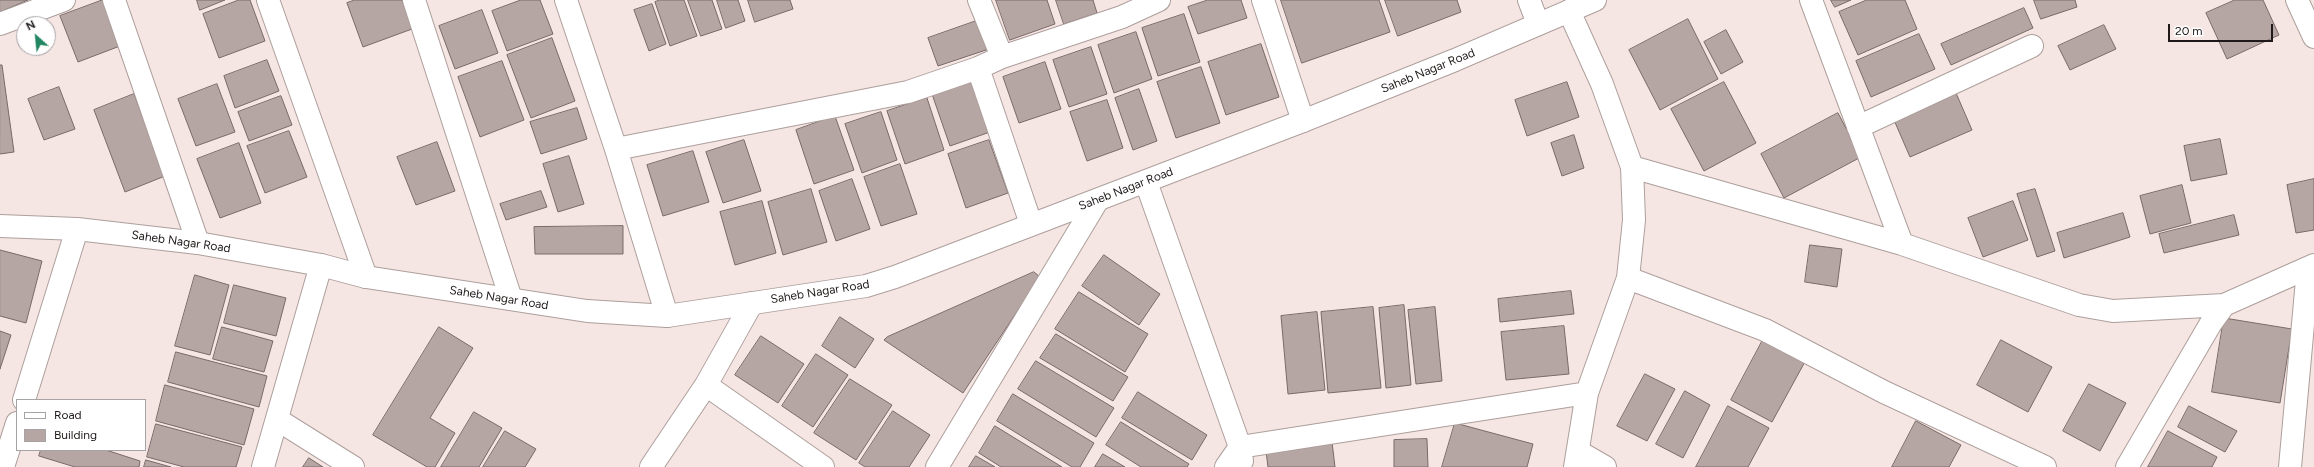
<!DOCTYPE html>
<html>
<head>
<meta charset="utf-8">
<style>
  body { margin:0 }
  #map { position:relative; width:2314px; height:467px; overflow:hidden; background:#f6e6e3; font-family:Figtree,sans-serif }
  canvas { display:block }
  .legend { position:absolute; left:16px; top:399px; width:130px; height:52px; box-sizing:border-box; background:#fff; border:1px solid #a5a3a3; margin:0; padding:5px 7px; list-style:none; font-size:12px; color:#1f1a19 }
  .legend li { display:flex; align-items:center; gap:8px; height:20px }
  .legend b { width:20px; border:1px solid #a5a3a3 }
  .north { position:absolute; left:16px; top:16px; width:40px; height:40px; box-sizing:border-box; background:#fff; border:1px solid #a5a3a3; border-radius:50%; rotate:333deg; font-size:11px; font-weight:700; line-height:16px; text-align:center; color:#1f1a19 }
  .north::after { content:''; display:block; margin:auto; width:14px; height:18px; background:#218661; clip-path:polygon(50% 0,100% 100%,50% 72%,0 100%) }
  .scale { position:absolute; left:2168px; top:24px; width:105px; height:18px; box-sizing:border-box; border:2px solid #1f1a19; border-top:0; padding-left:5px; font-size:12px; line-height:14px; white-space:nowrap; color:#1f1a19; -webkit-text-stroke:3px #fff; paint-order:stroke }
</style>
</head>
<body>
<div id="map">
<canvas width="2314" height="467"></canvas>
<ul class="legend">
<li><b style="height:5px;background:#fff"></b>Road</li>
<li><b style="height:11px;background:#b5a6a4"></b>Building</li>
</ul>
<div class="north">N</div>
<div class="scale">20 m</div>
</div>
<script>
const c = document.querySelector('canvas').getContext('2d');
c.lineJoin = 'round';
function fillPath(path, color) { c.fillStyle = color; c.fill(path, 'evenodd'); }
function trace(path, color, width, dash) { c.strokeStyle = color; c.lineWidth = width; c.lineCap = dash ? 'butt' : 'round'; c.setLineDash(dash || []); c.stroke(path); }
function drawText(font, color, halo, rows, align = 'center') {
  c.font = font + ' Figtree,sans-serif'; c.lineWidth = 3; c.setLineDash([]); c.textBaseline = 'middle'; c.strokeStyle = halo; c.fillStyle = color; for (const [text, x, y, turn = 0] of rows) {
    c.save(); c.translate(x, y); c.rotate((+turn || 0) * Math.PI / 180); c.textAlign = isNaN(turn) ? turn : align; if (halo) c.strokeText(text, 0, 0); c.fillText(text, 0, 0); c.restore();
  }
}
const building = new Path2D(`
  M0 0H28L0 12Z
  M103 0 120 46 78 62 60 16Z
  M197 0H225L200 10Z
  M239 0H250L265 41 219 58 203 14Z
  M355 0H402L412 29 363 47 347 3Z
  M521 0H540L553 34 507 51 492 11Z
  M660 0H684L697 36 670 46 655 2Z
  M688 0H712L722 29 701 36Z
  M717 0H738L745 21 726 28Z
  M748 0H790L793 9 755 22Z
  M996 0H1047L1055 24 1010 40Z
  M1056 0H1093L1097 13 1064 24Z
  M1208 0H1241L1247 18 1198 34 1188 7Z
  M1281 0H1379L1390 32 1302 63Z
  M1385 0H1457L1461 12 1398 36Z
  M1831 0H1851L1835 7Z
  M1867 0H1905L1917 29 1858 55 1839 12Z
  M2034 0H2075L2077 7 2041 19Z
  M2235 0H2263L2279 35 2227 59 2206 13Z
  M652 4 666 44 649 51 634 10Z
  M2024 8 2033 28 1951 65 1941 44Z
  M482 10 498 53 455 69 439 26Z
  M1184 14 1200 62 1158 76 1142 28Z
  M982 19 992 48 938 66 928 38Z
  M1688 19 1718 79 1660 110 1629 50Z
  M2104 25 2116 49 2070 70 2058 46Z
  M1726 30 1743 62 1721 74 1704 42Z
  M1136 32 1152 79 1114 93 1098 45Z
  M1919 34 1935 69 1871 97 1856 61Z
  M552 38 575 101 531 118 507 55Z
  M1261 44 1279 97 1226 115 1208 62Z
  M1091 47 1107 94 1069 107 1053 60Z
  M267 60 279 91 235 108 224 76Z
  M502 61 524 120 480 137 458 77Z
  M1045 62 1061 109 1019 123 1003 77Z
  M0 65H2L14 152 0 154Z
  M1201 67 1220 123 1176 138 1157 82Z
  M972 80 990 132 950 146 932 94Z
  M1567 82 1579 117 1527 136 1515 100Z
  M1724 82 1756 143 1704 171 1671 109Z
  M217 84 235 132 196 146 178 99Z
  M59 87 75 129 44 140 28 99Z
  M1139 89 1157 141 1133 150 1115 98Z
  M1956 93 1972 130 1910 157 1894 120Z
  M134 94 165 176 125 192 94 110Z
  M281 96 292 125 249 141 238 112Z
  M927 98 944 150 905 164 887 111Z
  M1107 100 1123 148 1087 161 1070 112Z
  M577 108 587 139 541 154 530 122Z
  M881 112 897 160 862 173 845 124Z
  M1838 113 1861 157 1784 198 1761 154Z
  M835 116 854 170 814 184 796 130Z
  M289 131 307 177 265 193 247 146Z
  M1574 135 1584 168 1562 176 1551 143Z
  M2220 139 2227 174 2191 181 2184 146Z
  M744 140 761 191 723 203 706 152Z
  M989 140 1008 193 966 208 948 154Z
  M437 142 455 191 416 205 397 157Z
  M239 143 261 203 220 218 197 159Z
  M693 151 709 202 663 216 647 165Z
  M569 156 584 204 558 212 543 164Z
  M900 164 917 214 881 226 864 177Z
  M852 179 870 229 836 241 819 191Z
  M2314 179V230L2296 233 2287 185Z
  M2182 185 2191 223 2150 234 2140 196Z
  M811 189 827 242 783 255 768 202Z
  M2035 189 2055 251 2037 257 2017 194Z
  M541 191 547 207 506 220 500 204Z
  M762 201 776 253 735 265 720 212Z
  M2013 201 2028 240 1983 257 1968 218Z
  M2123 213 2130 237 2064 258 2057 233Z
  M2234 215 2239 235 2164 253 2159 234Z
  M623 226V254H535L534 227Z
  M1810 245 1842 249 1837 287 1805 282Z
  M0 250 42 261 26 323 0 316Z
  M1104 255 1160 294 1139 325 1082 286Z
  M1034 272 1040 277 963 393 884 340 887 337Z
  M195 275 229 285 210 355 175 346Z
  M234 285 286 298 276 336 224 323Z
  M1571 291 1574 314 1500 322 1498 299Z
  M1079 292 1148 334 1125 372 1055 329Z
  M1404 305 1411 385 1386 388 1379 308Z
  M1373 307 1381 388 1328 393 1321 312Z
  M1435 307 1442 381 1416 384 1408 310Z
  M1317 312 1325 390 1288 394 1281 316Z
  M840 317 874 339 855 368 822 346Z
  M2224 318 2292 329 2280 403 2212 392Z
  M1564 326 1569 374 1506 380 1501 332Z
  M222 327 273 341 264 372 213 359Z
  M439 327 473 348 430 418 455 433 435 467H427L373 435Z
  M0 331 11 335 0 369Z
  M1056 334 1128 377 1113 401 1040 358Z
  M761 336 804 364 778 403 735 375Z
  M1765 336 1807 358 1772 422 1731 400Z
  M2001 340 2052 367 2028 412 1977 385Z
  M176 352 267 376 259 407 168 382Z
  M816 354 848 375 813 427 782 406Z
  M1036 361 1114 408 1096 437 1018 389Z
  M1645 374 1675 389 1647 441 1617 426Z
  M850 379 892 405 856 460 814 433Z
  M2089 384 2126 403 2100 451 2063 431Z
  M165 385 254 409 244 445 156 421Z
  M1685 391 1710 405 1683 458 1656 444Z
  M1138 392 1207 435 1192 460 1122 418Z
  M1013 394 1094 443 1080 467H1072L997 421Z
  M1728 406 1769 428 1748 467H1696Z
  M2189 406 2237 431 2225 452 2178 427Z
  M893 411 930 435 909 467H865L859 463Z
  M474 412 502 428 479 467H441Z
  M1916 421 1961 445 1949 467H1892Z
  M1121 422 1189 464 1187 467H1141L1106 445Z
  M1455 423 1533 444 1527 467H1442Z
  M156 424 242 447 236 467H184L147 457Z
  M995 426 1062 467H1001L979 453Z
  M505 431 536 449 525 467H483Z
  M2168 431 2217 457 2212 467H2148Z
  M1427 439 1428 467H1394V440Z
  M1332 442 1335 467H1268L1266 451Z
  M41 450H106L140 461 139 467H75L39 456Z
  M1103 454 1125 467H1095Z
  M976 456 995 467H969Z
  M309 458 323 467H303Z
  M146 460 171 467H144Z`);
const street = new Path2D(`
  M114 0 198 243
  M268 0 366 277
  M414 0 511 299
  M566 0 616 149 667 316
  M979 0 1002 57
  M1263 0 1303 121
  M1529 0 1538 24
  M1811 0 1902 244
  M1569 11 1602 84 1632 167 1634 220 1628 278 1587 393 1575 467
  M0 24 64 0
  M978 68 1031 224
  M1858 127 2032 46
  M616 149 908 92 978 68 1002 57 1122 17 1159 0
  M1632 167 1902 244 2079 305 2113 311 2224 305
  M1146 182 1240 447 1242 461
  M1628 278 1765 330 1884 392 2045 467
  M752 303 706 385 823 467
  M24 400 77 229
  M278 420 353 467
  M1579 452 1605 467
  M3 467 17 423
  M263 467 321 265
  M651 467 706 385
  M937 467 1097 201
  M1226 467 1240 447 1587 393
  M2127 467 2211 323 2224 305 2314 265
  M2290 467 2308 269`);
const secondary = new Path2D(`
  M2297 0 2314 37
  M0 226 77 229 198 243 321 265 366 277 587 311 667 316 866 286 895 277 1303 121 1455 60 1595 0`);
const streetNames = [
  ["Saheb Nagar Road",1428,71,-22],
  ["Saheb Nagar Road",1126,189,-21],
  ["Saheb Nagar Road",181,242,8],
  ["Saheb Nagar Road",820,292,-9],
  ["Saheb Nagar Road",499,298,9]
];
fillPath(building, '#b5a6a4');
trace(building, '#786a68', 1);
trace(street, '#ad9f9c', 24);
trace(secondary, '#ad9f9c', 24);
trace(street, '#fff', 22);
trace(secondary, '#fff', 22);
drawText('12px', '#1f1a19', '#fff', streetNames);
</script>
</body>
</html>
